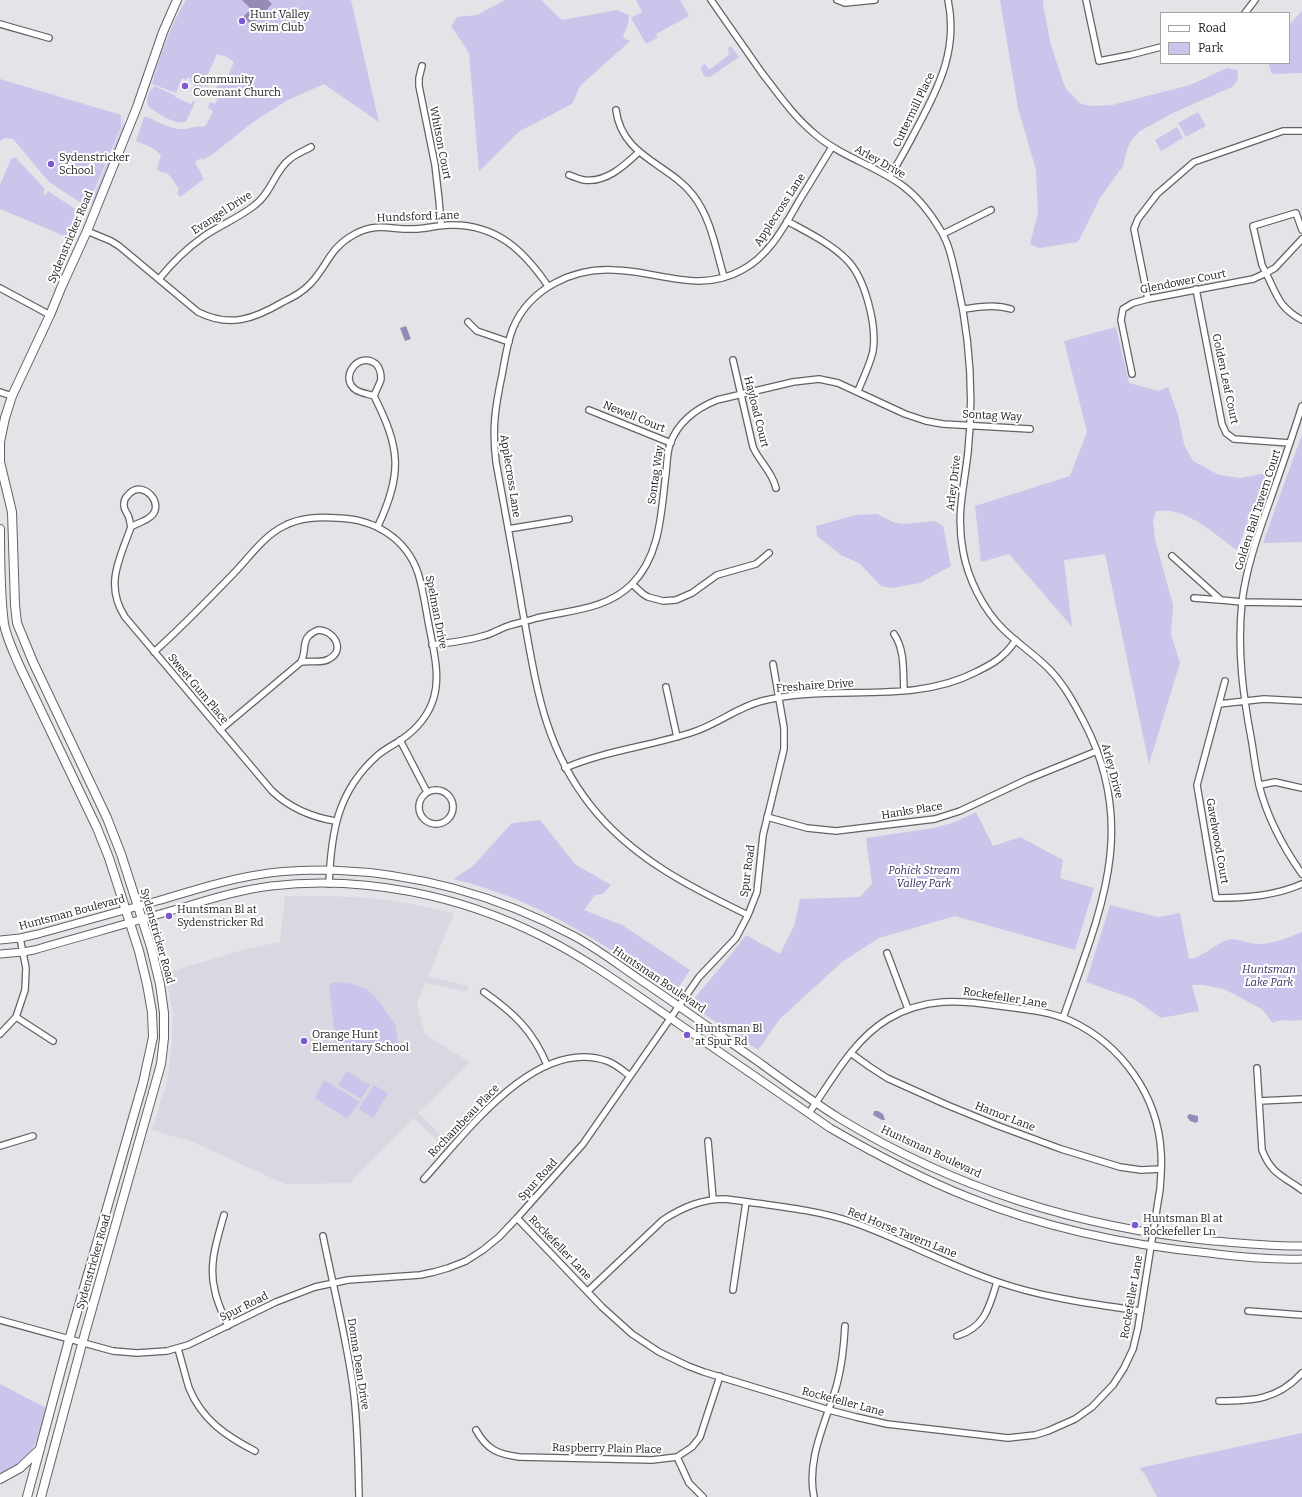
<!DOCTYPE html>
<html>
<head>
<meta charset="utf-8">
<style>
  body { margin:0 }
  #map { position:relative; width:1302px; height:1497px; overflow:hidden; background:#e4e3e7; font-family:Bitter,serif }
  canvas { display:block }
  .legend { position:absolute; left:1160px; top:12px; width:130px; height:52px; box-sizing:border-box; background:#fff; border:1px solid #a4a4a4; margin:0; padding:5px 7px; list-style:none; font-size:12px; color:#1b1b1c }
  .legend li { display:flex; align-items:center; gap:8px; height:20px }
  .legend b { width:20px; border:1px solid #a4a4a4 }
</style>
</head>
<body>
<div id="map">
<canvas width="1302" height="1497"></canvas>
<ul class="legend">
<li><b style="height:5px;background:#fff"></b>Road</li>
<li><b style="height:11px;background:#cdc4eb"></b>Park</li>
</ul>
</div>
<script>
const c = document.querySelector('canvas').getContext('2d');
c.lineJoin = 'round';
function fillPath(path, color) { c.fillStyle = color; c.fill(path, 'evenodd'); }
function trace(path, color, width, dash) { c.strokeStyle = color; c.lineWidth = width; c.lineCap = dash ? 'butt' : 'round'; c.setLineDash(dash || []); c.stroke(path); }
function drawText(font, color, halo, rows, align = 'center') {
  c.font = font + ' Bitter,serif'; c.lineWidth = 4; c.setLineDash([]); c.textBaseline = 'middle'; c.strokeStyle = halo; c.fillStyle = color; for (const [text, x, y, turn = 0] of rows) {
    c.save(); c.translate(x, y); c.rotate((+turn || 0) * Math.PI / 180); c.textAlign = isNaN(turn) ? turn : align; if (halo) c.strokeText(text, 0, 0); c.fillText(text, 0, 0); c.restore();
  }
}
const built = new Path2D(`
  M285 896H328L370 898 412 904 454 913 428 977 469 986 467 992 425 983 417 1003 425 1035 470 1062 418 1113 447 1141 443 1146 413 1118 350 1183 285 1184 193 1142 152 1130 167 1081 172 1045 173 1014 165 973 247 949 280 942Z`);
const green = new Path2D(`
  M186 0H351L379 122 324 84 288 100 253 122 213 154 202 160 201 158 195 162 204 179 180 197 177 193 179 189C173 181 170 171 160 172L157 168 161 156C156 148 145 145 136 141L144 117H147C157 121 168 128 179 129 188 130 196 125 204 127L206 125 213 111 208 108 210 102 215 104 220 93 215 90 219 83 224 85 234 62 224 55 222 56 217 54 206 78 211 80 208 87 203 85 197 98 195 97V95L191 91 195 83 190 81V78L188 77 187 80 182 78 176 93 152 84C160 55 170 26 186 0Z
  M505 0H541L562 20 617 10 629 15 628 24 623 36 625 39 630 41 580 86 572 104 520 131 479 171 469 53 451 26 457 17 477 15Z
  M636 0H680L689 16 656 34 657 38 646 44 631 18 642 12Z
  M1000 0H1044L1043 5 1051 45 1063 82 1067 90 1081 104 1092 106 1112 105 1190 85 1227 68 1237 70 1238 80 1232 87 1175 112 1140 131 1133 138 1128 147 1123 166 1100 198 1078 242 1039 248 1030 244 1038 213 1036 170 1018 108Z
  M1302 11V73L1272 74 1268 63H1289V25Z
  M731 46 739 57 710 77 704 76 701 70 702 66 705 64 709 70 729 55 728 48Z
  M0 79 121 115V127L88 205 81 203 49 182 13 139 5 138 0 141Z
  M154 86 175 95V97L191 104 193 101 195 102 186 122C175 125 156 113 148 106L147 99 151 89H153Z
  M1198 112 1206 126 1186 137 1178 123Z
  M123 115V129L122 134 93 203 90 205 122 127Z
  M1177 127 1183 138 1161 151 1155 140Z
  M15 157 45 189 43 194 46 195 48 191 80 212V216L69 238 0 209V185L11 159Z
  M1116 327 1129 383 1158 391 1168 387 1178 415 1184 444 1193 461 1219 475 1240 478 1267 473 1237 550C1214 534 1186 506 1156 511L1153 520 1155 539 1173 605 1171 635 1180 663 1149 764 1105 554 1064 560 1072 627 1009 554 981 562 975 506 1070 476 1087 432 1064 341Z
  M1302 434V542L1263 543Z
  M877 514 895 523 904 524 935 521 943 526 951 566 920 583 891 588 881 586 860 564 841 555 817 536 816 526 856 515Z
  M976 812 993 846 1020 837 1063 860 1060 878 1094 888 1075 950 955 916 879 938 842 962 780 1019 758 1050 696 1009 693 1004 694 999 733 952 746 935 780 954 794 926 800 899 860 897 872 884 866 838 934 828 955 822Z
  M540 820 576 865 611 885 603 894 595 895 584 910 622 925 690 970 679 987 675 990 669 989C602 942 534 898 453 879L473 866 512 823Z
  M1110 905 1158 917 1180 913 1189 959C1202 958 1215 944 1227 940 1236 937 1248 944 1258 944 1272 944 1288 938 1302 932V1020C1292 1022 1282 1018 1273 1023L1262 1009 1224 989 1203 985H1192L1199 1011 1161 1018 1134 999 1086 982Z
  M336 982 349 983 367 989 378 1000 395 1024 399 1046 342 1052 336 1047 329 984Z
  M347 1071 370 1085 361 1099 338 1085Z
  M324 1080 360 1102 347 1119 315 1098Z
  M374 1085 388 1094 373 1118 359 1109Z
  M0 1384 46 1408C41 1427 37 1449 22 1463 16 1468 7 1472 0 1476Z
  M1302 1433V1497H1157L1146 1476 1139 1468Z`);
const water = new Path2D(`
  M242 0H268L272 4 252 25 243 17 251 9Z
  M406 326 411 339 405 341 400 328Z
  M874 1111H878L883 1114 885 1120H882L873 1115Z
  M1189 1114 1198 1116V1121L1196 1123 1190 1121 1187 1117Z`);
const minor = new Path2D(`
  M711 0C728 24 745 49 762 73 779 95 794 117 816 135 842 157 876 166 903 186 919 198 931 214 941 231 950 246 953 264 957 281 970 338 974 394 968 452 964 489 956 513 963 551 968 579 983 609 1003 629 1017 643 1034 654 1048 668 1064 684 1074 703 1084 722 1140 829 1099 914 1063 1018
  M837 0 845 3 875 0
  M1086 0 1099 61 1130 55 1161 47
  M1245 13 1255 0
  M0 24 49 38
  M422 66 419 78V86L435 165 439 200 441 225
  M616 110C622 157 668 163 693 195 711 218 716 250 724 277
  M569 175C574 177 579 179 584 180 606 183 624 166 639 152
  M889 177C900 161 909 143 918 126 940 85 958 48 948 0
  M787 221C807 232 830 243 846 259 865 277 877 325 873 351 870 365 863 378 858 391
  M1302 230 1296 213 1253 226 1262 265 1266 273 1275 268 1302 239
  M87 231 111 241 119 246 198 312C230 328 254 319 283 302 293 297 303 292 311 283 328 265 329 248 355 234 377 222 392 230 414 229 426 229 438 225 450 225 497 224 524 251 548 286
  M943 234 991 210
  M159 279C172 263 186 249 203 237 220 225 239 218 255 205 272 192 275 170 290 159 296 154 304 151 311 147
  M0 288 50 315
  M1196 289 1222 424 1226 433 1234 439 1290 443
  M1148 299 1134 229 1138 219 1157 194 1194 162 1283 131H1302
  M963 309C980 307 995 304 1011 309
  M468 322 477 331 509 342
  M733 360 753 447C760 463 772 471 776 488
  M1132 374 1121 320 1123 309 1133 303 1148 299 1253 279 1266 273C1277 295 1279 308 1302 320
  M0 392 12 396
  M374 396C368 394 361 393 356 390 338 378 359 350 376 364 380 368 381 374 381 379 380 384 376 390 374 396 400 448 403 472 378 526
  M1302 406C1291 441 1279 475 1267 509 1256 540 1246 570 1242 602 1237 651 1243 696 1252 743 1254 757 1256 771 1259 785 1267 817 1283 847 1302 874
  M589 410 671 443
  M131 527C130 524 130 521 129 518 128 513 123 510 124 504 124 499 126 497 130 493 144 480 166 505 150 517 144 522 137 523 131 527 120 558 104 585 125 617L272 791C290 808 311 817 335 821
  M508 529 569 519
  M1172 556 1221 600 1242 602 1302 603
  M632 584 643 594 648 597 663 601 676 600 692 593 717 575 756 564 769 553
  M1194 598 1220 600
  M318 630C334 630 346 650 329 659 321 664 311 660 301 662 308 647 299 638 318 630Z
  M894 634C905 650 903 671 904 690
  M432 645C449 643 466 641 483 636 492 634 499 629 508 626 517 623 528 621 537 618 570 610 606 610 632 584 661 555 661 511 666 473 667 464 667 453 670 444 678 422 697 408 717 400L793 382 819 379 838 383 905 414 926 421 943 424 1030 429
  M154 652C183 626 209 599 236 571 250 556 265 535 284 526 301 517 319 517 338 518 374 519 406 538 418 573 424 592 426 612 430 631 434 652 440 676 434 697 429 715 417 729 401 740 393 745 385 749 378 755 337 791 331 833 329 884
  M1225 681 1197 785 1216 898C1245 898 1275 896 1302 884
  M666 687 677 737
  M1219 704 1264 699 1302 701
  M220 730 301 662
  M400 740 427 792
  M565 768C607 750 653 746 696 731 719 723 738 707 762 701 832 683 910 706 976 672 986 667 997 662 1004 654 1009 650 1012 645 1016 640
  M1260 785 1275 782 1302 788
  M419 807a17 17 0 1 1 34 0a17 17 0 1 1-34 0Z
  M767 817 807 828 836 831 935 819 960 811 1028 779 1097 751
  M748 915C690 887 632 858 591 806 542 744 536 682 522 608 514 559 505 511 496 462 492 428 495 408 502 375 505 359 507 343 513 328 530 288 573 268 614 270 659 271 699 294 742 270 769 256 784 227 799 201 810 183 821 165 832 147
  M887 953 908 1009
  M484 992C514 1013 533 1031 547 1065
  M16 1017 53 1041
  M0 1034 16 1017 25 990 26 968 20 938
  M852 1054 870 1067 887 1078 947 1105 996 1125 1061 1149 1120 1167 1141 1170 1161 1169
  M1257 1068 1262 1150C1272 1175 1282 1175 1302 1190
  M1259 1101 1302 1099
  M708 1141 713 1199
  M0 1146 33 1136
  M424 1179C466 1133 536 1036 607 1061 616 1064 623 1071 630 1076
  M224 1215C217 1240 208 1265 215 1291 217 1303 223 1314 228 1326
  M517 1218 602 1307 632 1334 659 1352 688 1366 704 1372 829 1410 856 1417 887 1424 1008 1438 1035 1435 1048 1431 1075 1419 1092 1407 1113 1385 1124 1368 1133 1349 1138 1328 1160 1189C1161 1176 1162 1164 1161 1152 1158 1096 1122 1045 1071 1021 1049 1011 1023 1009 1000 1006 960 1000 925 997 888 1019 853 1040 832 1080 809 1113
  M323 1236C333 1286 346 1336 353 1387 358 1423 358 1460 359 1497
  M733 1290 746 1202
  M588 1291 663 1220C683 1207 702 1199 726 1199 767 1205 816 1209 855 1223 903 1240 949 1266 998 1282 1044 1298 1093 1304 1141 1311
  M1248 1311 1302 1315
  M0 1320 113 1351 137 1353 167 1351 188 1345 276 1302 315 1287 348 1280 420 1275 434 1272 448 1268 466 1261 483 1250 499 1237 517 1218 583 1144 699 977 736 938 748 915 757 892 763 835 784 749V728L773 664
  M957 1336C985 1327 989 1308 997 1282
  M178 1349C182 1362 185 1375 189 1388 202 1420 226 1436 255 1451
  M1219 1401C1252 1401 1278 1400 1302 1373
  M476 1430C487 1450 498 1454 519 1457L652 1460 677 1457 692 1447 700 1437 720 1376
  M677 1457 689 1483 703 1497
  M814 1497C806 1458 827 1420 837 1384 842 1365 844 1346 845 1326`);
const tertiary = new Path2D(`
  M0 940 20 938 38 934C78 923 118 912 157 901 192 891 227 879 263 874 286 870 309 870 331 870 416 873 499 896 574 936 598 949 620 966 642 981 682 1008 721 1036 760 1063 786 1082 812 1101 839 1118 955 1189 1078 1227 1213 1241 1243 1243 1272 1247 1302 1246
  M0 954 23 952 34 950C82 936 130 923 177 909 208 900 239 890 271 886 363 875 460 895 543 937 591 961 635 994 679 1024 729 1059 780 1093 830 1128 875 1154 920 1178 968 1197 1045 1228 1126 1245 1209 1253 1240 1257 1271 1260 1302 1259`);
const secondary = new Path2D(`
  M0 462 12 512 15 605 17 623 33 662 107 818 121 854 151 947 160 984 164 1013V1038L161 1064 82 1344 41 1497
  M0 466V442L5 418 12 396 50 315 61 288 87 231 137 107 163 32 177 0
  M0 529C0 560 0 593 4 624 7 639 14 653 20 667L97 828 109 858 139 951 147 984 152 1012 153 1037 143 1083 69 1340 27 1497
  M0 1479 20 1468 40 1449`);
const markers = [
  [242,21,4,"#7f57d0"],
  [185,86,4,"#7f57d0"],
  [51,164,4,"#7f57d0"],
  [169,916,4,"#7f57d0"],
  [687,1035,4,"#7f57d0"],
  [304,1041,4,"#7f57d0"],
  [1135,1225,4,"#7f57d0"]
];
const poiNames = [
  ["Hunt Valley",250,15],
  ["Swim Club",250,28],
  ["Community",193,80],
  ["Covenant Church",193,93],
  ["Sydenstricker",59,158],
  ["School",59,171],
  ["Huntsman Bl at",177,910],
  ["Sydenstricker Rd",177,923],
  ["Huntsman Bl",695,1029],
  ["at Spur Rd",695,1042],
  ["Orange Hunt",312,1035],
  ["Elementary School",312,1048],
  ["Huntsman Bl at",1143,1219],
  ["Rockefeller Ln",1143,1232]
];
const streetNames = [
  ["Cuttermill Place",914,110,-64],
  ["Whitson Court",440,143,79],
  ["Arley Drive",880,162,29],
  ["Applecross Lane",780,210,-57],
  ["Evangel Drive",222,213,-33],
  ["Hundsford Lane",418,217,-2],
  ["Sydenstricker Road",71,237,-67],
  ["Glendower Court",1183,282,-11],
  ["Golden Leaf Court",1225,379,78],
  ["Hayload Court",756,412,76],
  ["Sontag Way",992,416,3],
  ["Newell Court",634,417,22],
  ["Sontag Way",656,475,-82],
  ["Applecross Lane",510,476,81],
  ["Arley Drive",954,483,-83],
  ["Golden Ball Tavern Court",1258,510,-72],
  ["Spelman Drive",436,612,79],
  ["Freshaire Drive",815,686,-4],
  ["Sweet Gum Place",198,689,50],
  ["Arley Drive",1112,771,75],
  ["Hanks Place",912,811,-9],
  ["Gavelwood Court",1217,841,80],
  ["Spur Road",748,871,-82],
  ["Huntsman Boulevard",72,913,-15],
  ["Sydenstricker Road",157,936,74],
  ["Huntsman Boulevard",659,980,34],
  ["Rockefeller Lane",1005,998,9],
  ["Hamor Lane",1005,1117,21],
  ["Rochambeau Place",464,1121,-46],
  ["Huntsman Boulevard",931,1152,25],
  ["Spur Road",538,1180,-48],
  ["Red Horse Tavern Lane",902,1233,22],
  ["Rockefeller Lane",560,1248,46],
  ["Sydenstricker Road",94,1262,-74],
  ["Rockefeller Lane",1132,1297,-80],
  ["Spur Road",244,1307,-26],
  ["Donna Dean Drive",358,1364,81],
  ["Rockefeller Lane",843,1402,15],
  ["Raspberry Plain Place",607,1449,1]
];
const parkNames = [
  ["Pohick Stream",924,871],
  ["Valley Park",924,884],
  ["Huntsman",1269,970],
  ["Lake Park",1269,983]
];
fillPath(built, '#d9d7e1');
fillPath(green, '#cdc4eb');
fillPath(water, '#968bb6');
trace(minor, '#636265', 8);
trace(tertiary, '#636265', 9);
trace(secondary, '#636265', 10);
trace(minor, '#fff', 5.5);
trace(tertiary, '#fff', 7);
trace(secondary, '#fff', 8);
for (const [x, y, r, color] of markers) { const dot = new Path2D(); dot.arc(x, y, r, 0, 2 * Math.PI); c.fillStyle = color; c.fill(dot); trace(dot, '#fff', 1.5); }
drawText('11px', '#1b1b1c', '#fff', poiNames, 'left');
drawText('11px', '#1b1b1c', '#fff', streetNames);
drawText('italic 11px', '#3d2c63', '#fff', parkNames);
</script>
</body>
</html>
